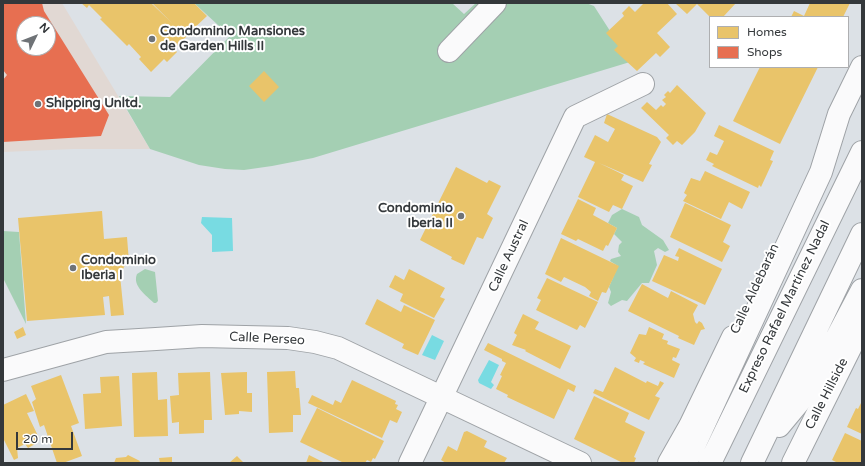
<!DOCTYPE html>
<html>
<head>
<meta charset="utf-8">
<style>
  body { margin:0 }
  #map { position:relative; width:865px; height:466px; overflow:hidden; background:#dce1e6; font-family:"Varela Round",sans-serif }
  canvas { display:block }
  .frame { position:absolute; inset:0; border:4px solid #34383b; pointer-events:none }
  .legend { position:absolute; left:709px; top:16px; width:140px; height:52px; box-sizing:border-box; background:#fff; border:1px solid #aeafb1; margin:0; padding:5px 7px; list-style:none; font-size:12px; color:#34383b }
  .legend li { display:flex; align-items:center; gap:8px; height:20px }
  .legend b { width:20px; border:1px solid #aeafb1 }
  .north { position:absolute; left:16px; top:16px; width:40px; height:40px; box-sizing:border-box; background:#fff; border:1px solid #aeafb1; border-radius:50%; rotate:47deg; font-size:11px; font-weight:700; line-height:16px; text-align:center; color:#34383b }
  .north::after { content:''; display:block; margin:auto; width:14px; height:18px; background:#6f7377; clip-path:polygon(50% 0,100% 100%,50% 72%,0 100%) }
  .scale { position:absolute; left:16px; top:432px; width:57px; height:18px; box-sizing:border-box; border:2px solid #34383b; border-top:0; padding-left:5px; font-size:12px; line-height:14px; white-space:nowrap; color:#34383b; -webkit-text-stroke:3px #fff; paint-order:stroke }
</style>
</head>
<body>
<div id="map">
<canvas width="865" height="466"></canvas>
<div class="frame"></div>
<ul class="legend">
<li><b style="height:11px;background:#e9c46a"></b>Homes</li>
<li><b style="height:11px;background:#e76f51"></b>Shops</li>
</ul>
<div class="north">N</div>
<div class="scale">20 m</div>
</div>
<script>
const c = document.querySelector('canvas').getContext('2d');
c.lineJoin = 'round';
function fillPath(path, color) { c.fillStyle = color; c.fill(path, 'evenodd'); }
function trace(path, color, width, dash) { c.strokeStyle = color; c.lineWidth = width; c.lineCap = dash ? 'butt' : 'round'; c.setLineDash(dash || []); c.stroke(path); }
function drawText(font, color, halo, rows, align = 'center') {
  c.font = font + ' "Varela Round",sans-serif'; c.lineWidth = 4; c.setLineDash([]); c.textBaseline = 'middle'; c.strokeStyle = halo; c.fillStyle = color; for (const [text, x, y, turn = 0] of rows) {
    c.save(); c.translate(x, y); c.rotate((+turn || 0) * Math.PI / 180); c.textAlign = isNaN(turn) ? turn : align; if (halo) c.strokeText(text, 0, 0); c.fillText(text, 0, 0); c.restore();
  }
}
const commercial = new Path2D(`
  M3 3H62L150 149H74L3 152ZM24 24H48V48H24Z`);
const green = new Path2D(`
  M194 3H452L464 14 476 3H586L594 6 630 62 313 158 272 166 244 170 225 169 199 165 150 149 119 96 170 97 230 36Z
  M622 209 639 217 642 225 663 240 669 250 665 252 658 248 654 251 657 265 649 283H642L627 301 622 300 611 306 608 303 611 292 609 287 618 266 610 261 611 259 621 256 618 252 619 245 622 242 614 234 617 228 608 223 612 215Z
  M3 231 19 232 26 324 3 278Z
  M145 269 155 272 158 301 156 303H154C146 295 132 286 137 274Z`);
const water = new Path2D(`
  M202 217 232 218 233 251 212 252V235L201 223Z
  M432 335 444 341 435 360 422 355Z
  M489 360 499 365 491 382 494 385 491 389 479 383 478 380Z`);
const homes = new Path2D(`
  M81 3H151L172 23 152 3H194L207 16 189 33 184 29 189 34 174 49 177 52 167 62 164 59 151 72 139 59 141 57 129 44 127 46 100 19 102 18 89 5 87 8Z
  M642 3H667L677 14 657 33 670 47 660 57 656 53 637 71 614 50 618 46 606 33 624 16 622 13 629 6 635 12 643 4Z
  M675 3H736L723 17H710L697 4 687 14Z
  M810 3H850L843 17H791L794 11 804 16Z
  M760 67H818L780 144 733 121Z
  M264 71 279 87 264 102 249 86Z
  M677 85 706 113 695 132 682 145 677 141 673 145 666 138 669 135 641 108 647 102 656 110 661 105 663 107 666 104 662 100 666 97 664 95 668 91 670 93Z
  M607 114 657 137 661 142 649 164 652 165 643 182 599 163 624 175 621 180 633 186 622 209 613 205 609 212 578 197 595 162 584 157 595 135 608 142 615 129 604 123Z
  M719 125 774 151 770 160 773 161 761 187 759 185 758 188 712 166 714 164 706 160 710 152 717 155 724 141 714 136Z
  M456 167 487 183 489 180 501 186 487 214 493 218 483 239 477 237 464 265 451 259 452 257 420 240Z
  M705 171 750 192 742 209 729 202 721 219 683 201 687 195 684 193 691 178 700 181Z
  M578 199 596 208 593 215 617 228 608 246 606 245 603 251 578 239 576 241 561 234Z
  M685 203 731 225 723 242 730 246 722 262 670 237Z
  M102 211 104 239 127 237 129 262 125 265 120 275 124 315 111 316 109 296 103 297 105 315 27 321 18 218Z
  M561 238 619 266 606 293 602 292 598 301 589 296 591 292 585 287 564 277 561 282 545 274Z
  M679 248 722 269 705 305 652 281 664 255 678 261 679 257 675 256Z
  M409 269 445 288 440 297 445 299 434 318 400 301 403 294 389 287 395 275 404 280Z
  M547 278 598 302 585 328 580 325 577 330 536 310 541 300 537 298Z
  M642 284 668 298 671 291 698 305 693 314 695 322 697 324 699 321 702 323 705 329 701 330 694 345 678 338 679 336 628 311Z
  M377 299 401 312 404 305 435 320 418 355 402 348 404 344 365 324Z
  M523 314 539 322 535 329 571 346 560 369 525 351 526 350 512 345 517 335 514 333Z
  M23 327 26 335 17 339 14 332Z
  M649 327 664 334 662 339 668 341 667 344 680 349 676 358 673 357 672 360 680 364 674 378 643 364 645 362 640 360 639 363 634 361 636 358 630 353 639 334 646 335Z
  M488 343 576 386 574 392 568 389 554 419 507 397 508 395 496 389 502 376 500 375 506 363 502 361V359L484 350Z
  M615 367 646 383 647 381 658 386 660 381 664 383 655 396 660 398 649 420 593 393 595 389 603 392Z
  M295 371 296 388H299L301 415H293V432L269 433 267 372Z
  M157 372 158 400 167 399 168 436 134 437 132 373Z
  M210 372 212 420H204V433L179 434V422L172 423 170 396 179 395 178 373Z
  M247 372V393H252V412L239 411V414L225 415 221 373Z
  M61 375 79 423 71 426 82 456 63 463H57L44 425 40 427 32 402 36 399 31 386Z
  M119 376 122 426 85 429 83 394 101 393 100 377Z
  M352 380 396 401 395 404 398 405 396 409 402 412 397 423 390 420 382 438 308 403 312 395 333 405 335 400 341 403Z
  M26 394 34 411 27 413 39 438 35 440 37 443 28 448 25 444 17 448 18 458 14 460 3 438V405Z
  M594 396 629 413 625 422 645 432 634 457 636 458 634 463H623L574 439Z
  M862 401V434L847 427 856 408 858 409Z
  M317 408 384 441 375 459 373 458 371 462 367 460 365 463H344L300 442Z
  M467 431 487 441 484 447 507 458 504 463H446L441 460 448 446 457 451 464 432Z
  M845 433 862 441V463H838L832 460Z
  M128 455 140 461 139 463H114L116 458 126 457Z
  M309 455 325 463H306Z
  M237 456 244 463H229Z
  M172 457V463H160L159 458Z`);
const shops = new Path2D(`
  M3 3H42L44 11 109 115 101 136 3 142V80L7 75 3 70ZM24 24H48V48H24Z`);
const minor = new Path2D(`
  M449 51 495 3
  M3 370 106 342 156 339 202 336 288 338 315 342 338 348 580 463
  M410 463 575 117 643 84
  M669 463 690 426 733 337
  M793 463 862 324`);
const highway = new Path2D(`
  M779 426 809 390 862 290
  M686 463 821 172 839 114 862 67
  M710 463 862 152
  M752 463 862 234`);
const markers = [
  [152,39,4,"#6f7377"],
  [38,104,4,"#6f7377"],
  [461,216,4,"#6f7377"],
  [73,268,4,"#6f7377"]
];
const poiNames = [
  ["Condominio Mansiones",160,32],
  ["de Garden Hills II",160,47],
  ["Shipping Unltd.",46,104],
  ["Condominio",453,209,"right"],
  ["Iberia II",453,224,"right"],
  ["Condominio",81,261],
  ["Iberia I",81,276]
];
const streetNames = [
  ["Calle Austral",509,256,-65],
  ["Calle Aldebarán",755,289,-65],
  ["Expreso Rafael Martínez Nadal",785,307,-64],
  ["Calle Perseo",267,339,3],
  ["Calle Hillside",827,394,-63]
];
fillPath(commercial, '#e1d8d3');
fillPath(green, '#a4cfb3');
fillPath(water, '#78dbe2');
fillPath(homes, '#e9c46a');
fillPath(shops, '#e76f51');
trace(minor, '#9ea2a6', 24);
trace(highway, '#9ea2a6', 24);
trace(minor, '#fafafb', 22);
trace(highway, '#fafafb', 22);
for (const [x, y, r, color] of markers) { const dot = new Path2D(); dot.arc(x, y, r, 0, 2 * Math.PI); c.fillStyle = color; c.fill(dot); trace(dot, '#fff', 1.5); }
drawText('bold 13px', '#34383b', '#fff', poiNames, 'left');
drawText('13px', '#34383b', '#fff', streetNames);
</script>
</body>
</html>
